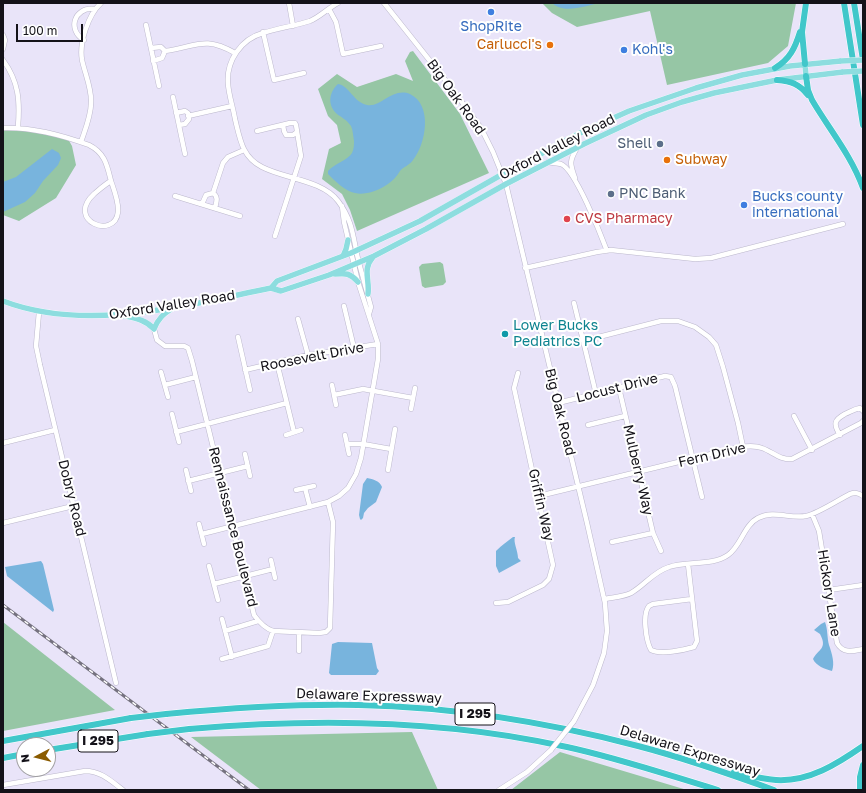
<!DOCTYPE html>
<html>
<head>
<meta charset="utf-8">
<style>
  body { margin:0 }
  #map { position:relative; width:866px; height:793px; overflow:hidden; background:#e9e4f9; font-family:"Golos Text",sans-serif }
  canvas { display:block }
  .frame { position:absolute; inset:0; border:4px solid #141219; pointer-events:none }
  .north { position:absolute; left:16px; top:737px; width:40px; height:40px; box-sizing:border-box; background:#fff; border:1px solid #a1a0a3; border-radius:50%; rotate:263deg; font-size:11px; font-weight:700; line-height:16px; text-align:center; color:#141219 }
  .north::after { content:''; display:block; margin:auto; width:14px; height:18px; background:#8a5b00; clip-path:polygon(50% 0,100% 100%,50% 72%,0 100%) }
  .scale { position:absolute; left:16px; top:24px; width:67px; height:18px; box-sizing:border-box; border:2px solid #141219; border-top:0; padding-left:5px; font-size:12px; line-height:14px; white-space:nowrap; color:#141219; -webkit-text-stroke:3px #fff; paint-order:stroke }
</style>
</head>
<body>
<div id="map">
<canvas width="866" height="793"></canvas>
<div class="frame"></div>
<div class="north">N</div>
<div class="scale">100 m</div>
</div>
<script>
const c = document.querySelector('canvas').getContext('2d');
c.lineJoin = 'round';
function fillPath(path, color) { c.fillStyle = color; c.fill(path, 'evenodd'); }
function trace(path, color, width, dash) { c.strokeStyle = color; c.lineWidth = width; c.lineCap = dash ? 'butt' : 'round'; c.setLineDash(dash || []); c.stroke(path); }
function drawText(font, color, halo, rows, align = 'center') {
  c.font = font + ' "Golos Text",sans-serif'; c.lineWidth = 4; c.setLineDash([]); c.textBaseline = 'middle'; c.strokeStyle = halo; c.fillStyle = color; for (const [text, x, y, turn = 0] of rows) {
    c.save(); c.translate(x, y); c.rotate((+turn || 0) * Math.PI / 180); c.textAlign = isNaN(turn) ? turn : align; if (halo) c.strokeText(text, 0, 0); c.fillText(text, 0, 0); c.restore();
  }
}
const green = new Path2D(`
  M542 3H796L788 46 768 63 667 85 650 11 577 27 552 13Z
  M413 51 460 114 489 173 357 231 350 210 342 194 322 179 329 149 341 143 337 125 328 116 318 89 337 74 357 87 396 74 413 81 405 61 410 52Z
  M18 127 68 139 72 146 76 165 56 198 19 221 3 215V128Z
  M440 262 443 264 446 282 443 285 425 288 422 286 419 267 422 264Z
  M3 622 115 710 3 731Z
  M412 732 438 790H261L191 737Z
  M560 752 687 790H511Z`);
const water = new Path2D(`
  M552 3H600C586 5 565 15 552 3Z
  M338 84C350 86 353 102 367 105 381 108 392 87 410 94 433 105 426 144 413 160 410 165 403 167 400 171 398 174 396 177 394 179 385 188 368 196 355 193 345 191 335 181 328 174V171C334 164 348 160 352 153 354 149 354 144 354 141 353 136 353 130 351 126 347 120 341 117 337 114 327 105 329 92 338 84Z
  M52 149 59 153 61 158 58 165 43 181 35 193 25 202 3 212V182L16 177Z
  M367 478C373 479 380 481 382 487L376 502 368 508 364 513 363 518 361 520 360 519 359 515 363 484Z
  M513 537H515C513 542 518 551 518 558L521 561 499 573 496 566V551C502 545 508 541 513 537Z
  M41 561 43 564 54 610 53 612 7 576 5 567Z
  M825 622C828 630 827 638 829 645 832 654 835 663 832 671 825 669 816 666 813 659 818 649 828 649 820 634L814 630 821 624Z
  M338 642 372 643 377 668 379 671 376 675H331L329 673 332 644Z`);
const minor = new Path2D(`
  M289 3 293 26
  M338 3C328 8 320 17 310 21 294 26 278 28 263 33 241 39 226 61 228 84 229 96 233 107 235 119 240 139 242 157 262 167 285 179 322 180 338 201 354 222 353 240 359 263 363 278 367 292 371 307L369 314
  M384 3 450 86 481 128 493 152 506 184 587 523 605 603 607 631 604 653 593 685 574 721
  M329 9 336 22 343 54 381 46
  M146 25 159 86
  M263 32 274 80 304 73
  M3 35 5 40 3 49
  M84 40C67 30 74 7 94 9
  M151 48 161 47 165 51 162 58 153 61
  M165 51C196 47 204 35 235 53
  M3 60C19 82 20 101 18 127
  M173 97 185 154
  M176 113 185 111 188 113 189 119 185 124 179 125
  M188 116 232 106
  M283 125 284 131 286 135H293L297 132
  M3 128C32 127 62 135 89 145 105 153 107 165 111 181
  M257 131 290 123H295L296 125 301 156 275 236
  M81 142C85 130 91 116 91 103 92 89 85 74 82 60 79 43 88 15 101 3
  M548 162C552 163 557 163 561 164 575 169 601 235 607 251
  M575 178C570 164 569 161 577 148
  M111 181C114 190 119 202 118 212 115 240 65 221 94 194 100 189 104 185 111 181Z
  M213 193 223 163 228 157 244 150
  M175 196 240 216
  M202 204 206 195 213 193C219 197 216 203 215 208
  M525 268 597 252 611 250 695 259 711 258 843 224
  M574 303 596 394
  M344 306 354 348
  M39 312 36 346 40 365 116 683
  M298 319 308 355
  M154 329 157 340 165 346H184L188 348 192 361 254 615C259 622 264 628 273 631L319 633 326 632 330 628 333 522 328 502
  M238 337 250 390
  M583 341 661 321H678L695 327 709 337 716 345 723 367 738 423 743 447
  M277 363 294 432
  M245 370 308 355 378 344
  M161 372 168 397
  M165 385 196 377
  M332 385 336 405
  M619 388 653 533 661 551
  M334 395 363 389 413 398
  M558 403 665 376 671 377 675 386 702 497
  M411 409 415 388
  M172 414 179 442
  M794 416 812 450
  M588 425 625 416
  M176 432 287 403
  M286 435 301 430
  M345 435 349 454
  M840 435C833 424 834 420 845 414 850 412 854 409 860 408L863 411
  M3 443 55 430
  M347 444H363L391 449
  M245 454 250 476
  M186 470 191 491
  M388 470 395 429
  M188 481 248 466
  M305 488 310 507
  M296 490 314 486
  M539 496 740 447C747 446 755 445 762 448 773 452 780 460 792 459L861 423 863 421
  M812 514 819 531 837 643C843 654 853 651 863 649
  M3 523 73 506
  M199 524 204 544
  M202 534 328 502 339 496 348 488 356 474 361 458 378 359V344L358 282 344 222 342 206
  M612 542 653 533
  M271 560 275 578
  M688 564 697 641 694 647C684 650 661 655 651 650 646 641 642 614 649 606L653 604 692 599
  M209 566 218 600
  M214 584 273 569
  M829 590 863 585
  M605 599C614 597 623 597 631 593 645 585 653 572 669 567 686 561 713 566 728 555 741 546 744 525 758 518 774 510 790 519 806 516 819 513 838 500 850 494 855 492 858 493 863 496
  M496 603 508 602 543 585 549 579 553 565 514 388 518 373
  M222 619 232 657
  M225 631 258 621
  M299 651V632
  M222 659 268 646 273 631
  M3 785 85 771C101 771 111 781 123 790
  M499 790 527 772 551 750`);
const major = new Path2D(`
  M805 64 806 76
  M343 256 346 249 348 240
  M335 274C346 273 350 273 358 282
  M271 288 277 281 351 253 420 221 501 175 580 133 629 111 696 88 742 75 790 66 841 61
  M368 294C370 279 362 270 373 257
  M3 301C87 333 186 305 271 288L281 291 329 275 374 256 426 229 506 184 584 144 646 115 682 102 714 93 777 80 843 72
  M121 315C133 318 145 319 154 329 158 319 163 314 173 308`);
const highway = new Path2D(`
  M844 3 863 125
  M854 3 863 60
  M805 64 802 32 806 3
  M775 68C790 59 795 48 800 32
  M806 76 808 90 812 100C829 129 851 155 863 188
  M777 80C791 81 799 84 808 95
  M166 714C230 708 294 704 358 705 453 707 547 722 638 746 684 758 730 774 774 790
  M189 729C315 718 443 719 567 747 618 758 668 775 718 790
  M3 741 131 718
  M48 750 148 734
  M3 758 24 754
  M734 772C747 775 762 779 776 780 809 782 837 764 863 746
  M860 790V777L863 765`);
const rail = new Path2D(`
  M3 605 249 790`);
const minorBridge = new Path2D(`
  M551 750 574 721`);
const majorBridge = new Path2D(`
  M841 61 863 60
  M843 72 863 71`);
const highwayBridge = new Path2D(`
  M131 718 166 714
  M148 734 189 729`);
const markers = [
  [491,12,4,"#3f7fe0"],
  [550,45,4,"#e8710a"],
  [624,50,4,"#3f7fe0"],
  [660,144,4,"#5c6f8a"],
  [667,160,4,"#e8710a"],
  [611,194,4,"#5c6f8a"],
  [744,205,4,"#3f7fe0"],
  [567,219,4,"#e0444e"],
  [505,334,4,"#0f9aa8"]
];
const shields = [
  [475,714,40],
  [98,741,40]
];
const shieldNames = [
  ["I 295",475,714],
  ["I 295",98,741]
];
const shopNames = [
  ["ShopRite",491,27,"center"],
  ["Kohl's",632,50],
  ["Bucks county",752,197],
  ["international",752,213]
];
const foodNames = [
  ["Carlucci's",542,45],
  ["Subway",675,160,"left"]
];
const streetNames = [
  ["Big Oak Road",456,97,54],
  ["Oxford Valley Road",557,147,-27],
  ["Oxford Valley Road",172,305,-9],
  ["Roosevelt Drive",312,357,-11],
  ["Locust Drive",617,388,-14],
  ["Big Oak Road",560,412,76],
  ["Fern Drive",712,455,-13],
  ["Mulberry Way",638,470,77],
  ["Dobry Road",72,498,76],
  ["Griffin Way",541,505,77],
  ["Rennaissance Boulevard",233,527,76],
  ["Hickory Lane",829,593,81],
  ["Delaware Expressway",369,696,2],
  ["Delaware Expressway",690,751,17]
];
const serviceNames = [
  ["Shell",652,144],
  ["PNC Bank",619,194,"left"]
];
const healthNames = [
  ["CVS Pharmacy",575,219]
];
const cultureNames = [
  ["Lower Bucks",513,326],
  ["Pediatrics PC",513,342]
];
fillPath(green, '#96c6a5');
fillPath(water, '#78b4dd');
trace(minor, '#bcb8cc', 5.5);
trace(major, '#fff', 6);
trace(highway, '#fff', 7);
trace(minor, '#fff', 4.5);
trace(major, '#8ddddf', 5.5);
trace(highway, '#41c7ca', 6);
trace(rail, '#75727f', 3);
trace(rail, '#fff', 1.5, [4.5]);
trace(minorBridge, '#bcb8cc', 5.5, []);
trace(majorBridge, '#fff', 6, []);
trace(highwayBridge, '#fff', 7, []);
trace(minorBridge, '#fff', 4.5);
trace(majorBridge, '#8ddddf', 5.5);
trace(highwayBridge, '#41c7ca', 6);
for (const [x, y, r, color] of markers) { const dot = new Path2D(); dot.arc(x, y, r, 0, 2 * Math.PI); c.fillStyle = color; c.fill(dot); trace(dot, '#fff', 1.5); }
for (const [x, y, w] of shields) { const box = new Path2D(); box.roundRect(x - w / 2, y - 11, w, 22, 3); c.fillStyle = '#fff'; c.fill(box); trace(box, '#141219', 1); }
drawText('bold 13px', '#141219', null, shieldNames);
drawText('14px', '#366cbe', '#fff', shopNames, 'left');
drawText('14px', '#c56008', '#fff', foodNames, 'right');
drawText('14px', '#141219', '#fff', streetNames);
drawText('14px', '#4e5e75', '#fff', serviceNames, 'right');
drawText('14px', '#be3a42', '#fff', healthNames, 'left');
drawText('14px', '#0d838f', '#fff', cultureNames, 'left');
</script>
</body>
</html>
